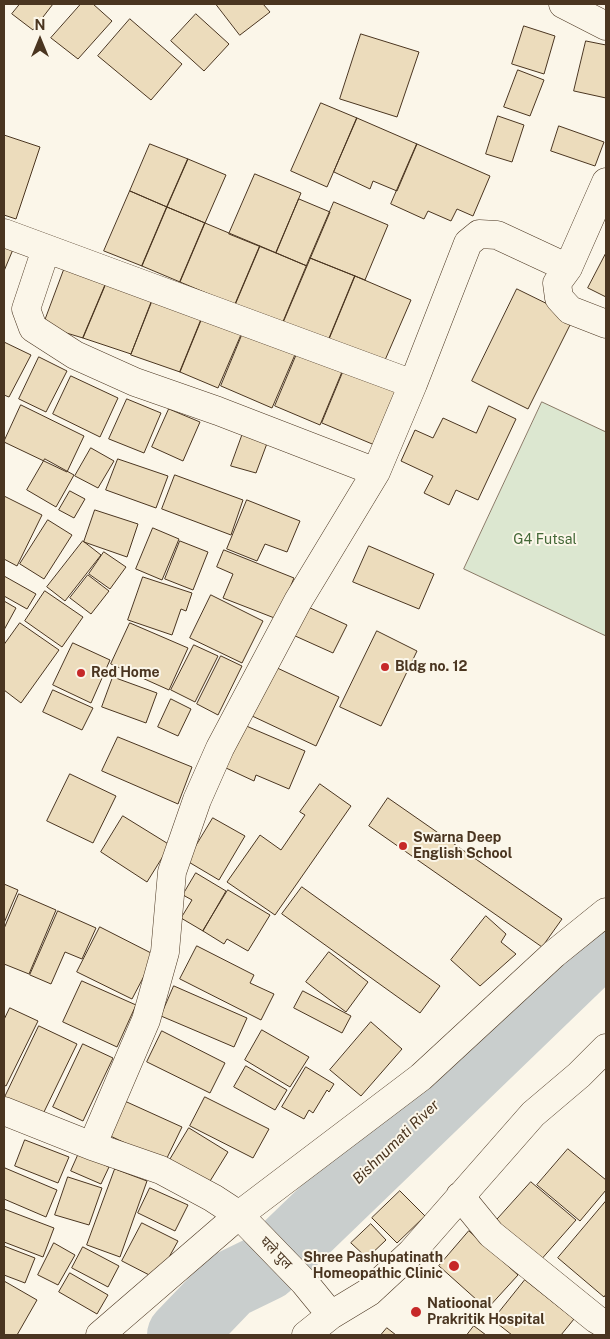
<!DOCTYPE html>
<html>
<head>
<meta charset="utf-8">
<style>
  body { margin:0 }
  #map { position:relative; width:610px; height:1339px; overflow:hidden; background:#fbf6e9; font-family:"Public Sans",sans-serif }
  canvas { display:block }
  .frame { position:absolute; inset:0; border:5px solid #4a3520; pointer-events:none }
  .north { position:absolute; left:15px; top:15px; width:50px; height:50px; -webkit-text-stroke:4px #fbf6e9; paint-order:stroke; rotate:0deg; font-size:14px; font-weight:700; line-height:20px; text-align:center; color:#4a3520 }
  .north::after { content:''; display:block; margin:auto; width:18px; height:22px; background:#4a3520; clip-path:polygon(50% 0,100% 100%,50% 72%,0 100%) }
</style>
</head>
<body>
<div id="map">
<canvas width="610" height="1339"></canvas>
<div class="frame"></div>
<div class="north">N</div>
</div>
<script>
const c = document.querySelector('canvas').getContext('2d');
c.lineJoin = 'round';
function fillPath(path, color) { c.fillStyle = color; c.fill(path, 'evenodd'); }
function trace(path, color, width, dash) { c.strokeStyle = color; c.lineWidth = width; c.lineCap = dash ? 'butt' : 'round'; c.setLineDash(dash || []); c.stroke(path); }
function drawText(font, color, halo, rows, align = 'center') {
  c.font = font + ' "Public Sans","Noto Sans Devanagari",sans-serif'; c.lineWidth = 4; c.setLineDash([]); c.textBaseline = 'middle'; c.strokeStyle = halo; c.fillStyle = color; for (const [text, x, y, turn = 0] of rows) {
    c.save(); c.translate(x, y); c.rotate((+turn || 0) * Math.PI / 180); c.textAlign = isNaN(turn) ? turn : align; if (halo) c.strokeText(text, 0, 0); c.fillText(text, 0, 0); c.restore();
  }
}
const green = new Path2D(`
  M542 402 606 432V636L464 569Z`);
const river = new Path2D(`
  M181 1335 229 1285 266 1267 606 939`);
const building = new Path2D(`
  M20 4H53L33 30 12 14Z
  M81 4H93L112 21 78 59 51 38Z
  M216 4H263L270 12 240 35Z
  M196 14 229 44 204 71 171 41Z
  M130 19 182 64 151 100 98 56Z
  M524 26 555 36 544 74 512 64Z
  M361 34 419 52 397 117 340 99Z
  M586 41 606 45V98L574 91Z
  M518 70 544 80 530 116 504 107Z
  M321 103 357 118 327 187 291 171Z
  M498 116 524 125 512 162 486 154Z
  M357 118 417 144 397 191 373 181 370 189 334 172Z
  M559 126 604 142 595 166 551 151Z
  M4 135 40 147 16 219 4 215Z
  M150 144 188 159 167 207 130 191Z
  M417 144 490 176 473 216 457 209 451 221 428 211 424 219 391 204Z
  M188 159 226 175 205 223 167 207Z
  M255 174 301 193 276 253 229 234Z
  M130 191 167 207 142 266 104 251Z
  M299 199 330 212 307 266 276 253Z
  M334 202 388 225 365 280 310 258Z
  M167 207 205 223 180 282 142 266Z
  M205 223 260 246 235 305 180 282Z
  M4 243 14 247 4 271Z
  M260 246 307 266 282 325 235 305Z
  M606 253V297L588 288Z
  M310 258 355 276 327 344 282 325Z
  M65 267 107 281 83 338 43 326Z
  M355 276 411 300 382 367 327 344Z
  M107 281 153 297 131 354 83 338Z
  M517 289 574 317 528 409 472 381Z
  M154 297 204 313 180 372 131 355Z
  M204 313 243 330 218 388 180 372Z
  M245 328 297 350 272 408 221 386Z
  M4 342 31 355 9 397 4 395Z
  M299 349 344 367 320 425 275 406Z
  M39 357 67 371 46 412 19 399Z
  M346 365 401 388 377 446 322 423Z
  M71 376 118 398 100 437 53 414Z
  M127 399 161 413 144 453 109 439Z
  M21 405 84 436 67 472 4 442Z
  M489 406 516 419 478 500 456 490 449 505 424 493 433 476 401 461 415 430 433 438 443 418 476 433Z
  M169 409 200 422 183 461 152 447Z
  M243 433 269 438 256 473 231 466Z
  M91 448 114 461 98 488 75 476Z
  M45 459 74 475 56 507 27 490Z
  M118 459 168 476 156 508 106 490Z
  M175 475 243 500 231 535 162 509Z
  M70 491 85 499 74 518 59 510Z
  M4 496 42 515 17 566 4 559Z
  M247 500 300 521 287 552 265 544 257 561 227 549Z
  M95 510 138 524 127 557 84 542Z
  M48 520 72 535 44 579 20 564Z
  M153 528 179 539 162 580 136 569Z
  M83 541 101 555 65 601 47 587Z
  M180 541 208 552 193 590 165 579Z
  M369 546 434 574 419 609 353 582Z
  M224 550 294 578 277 619 223 598 233 574 217 567Z
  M104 552 126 567 110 589 89 574Z
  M88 575 109 591 91 614 70 598Z
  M4 576 36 594 27 609 4 596Z
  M143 577 192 593 186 611 181 609 172 635 128 620Z
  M45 591 83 617 62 647 25 621Z
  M211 595 263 621 242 663 190 638Z
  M4 601 16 608 4 630Z
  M306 606 347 625 333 653 293 635Z
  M20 623 59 650 21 703 4 690V645Z
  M130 623 188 648 169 690 111 664Z
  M377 631 417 651 381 726 340 707Z
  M73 643 110 660 91 703 53 685Z
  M194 645 218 656 195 702 171 690Z
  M221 656 242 666 218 715 197 704Z
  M273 666 339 697 316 746 250 715Z
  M113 677 157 693 146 723 102 707Z
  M53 690 93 708 82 730 43 712Z
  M171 699 191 709 178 736 158 727Z
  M244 725 305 751 289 789 256 775 254 781 226 768Z
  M118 737 192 767 178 804 102 771Z
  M70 774 116 796 93 843 47 821Z
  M320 784 351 806 275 915 227 882 260 835 281 850 305 815 300 812Z
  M388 798 562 919 542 947 369 826Z
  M123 816 170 845 147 882 101 852Z
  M213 818 245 836 219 880 187 861Z
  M196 873 226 891 203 931 181 918 192 900 183 895Z
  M4 884 18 890 4 923Z
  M302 887 440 986 420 1013 282 914Z
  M228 890 270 915 248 951 227 939 224 944 203 931Z
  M19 894 56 910 29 974 4 964V929Z
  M58 911 96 928 82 959 65 952 51 984 30 975Z
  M486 916 506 934 501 942 516 954 480 986 451 960Z
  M100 927 155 955 132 999 77 972Z
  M197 946 254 975 250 983 274 994 261 1020 180 979Z
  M329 952 368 982 346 1012 306 982Z
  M82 981 136 1005 117 1047 63 1022Z
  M174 986 247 1018 234 1047 161 1016Z
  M303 991 351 1016 342 1033 294 1008Z
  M10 1008 38 1021 6 1086 4 1085V1020Z
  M371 1022 402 1049 361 1096 330 1070Z
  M39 1026 77 1044 43 1114 5 1097Z
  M262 1030 309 1057 290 1087 245 1060Z
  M162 1031 225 1063 210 1093 147 1062Z
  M83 1044 113 1058 83 1121 53 1107Z
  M246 1066 287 1090 275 1110 234 1087Z
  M306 1067 334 1084 329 1092 327 1090 313 1113 309 1110 304 1119 282 1107Z
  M205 1097 269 1129 253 1158 190 1126Z
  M118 1098 182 1127 165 1162 102 1132Z
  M189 1128 228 1152 207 1186 168 1163Z
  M25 1140 69 1157 58 1183 15 1166Z
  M568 1149 606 1180V1190L580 1221 537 1185Z
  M79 1153 109 1167 101 1184 71 1171Z
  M5 1168 57 1190 46 1217 4 1199V1171Z
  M115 1169 147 1181 120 1257 87 1245Z
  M68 1177 102 1188 89 1225 55 1215Z
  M531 1182 576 1220 539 1262 494 1223Z
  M150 1188 188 1205 175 1231 138 1213Z
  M400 1191 425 1216 397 1243 372 1218Z
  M606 1201V1294L604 1297 558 1258Z
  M4 1209 54 1228 43 1257 4 1242Z
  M142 1223 178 1241 157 1279 122 1261Z
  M371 1224 386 1240 367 1258 351 1243Z
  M469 1231 518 1275 487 1309 439 1266Z
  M54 1243 75 1255 58 1285 38 1275Z
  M4 1246 35 1258 25 1283 4 1275Z
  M83 1247 119 1266 108 1287 72 1268Z
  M70 1273 108 1295 97 1314 59 1292Z
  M525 1280 574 1319 561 1335H512L493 1320Z
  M4 1281 37 1300 17 1335H4Z
  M474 1326 486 1335H467Z
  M387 1328 396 1335H381Z`);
const street = new Path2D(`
  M563 4 606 26
  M4 233 413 384
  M46 249 26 309 33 328 75 355 135 382 218 411 376 472
  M568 268 557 283 559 298 570 310 606 324
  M4 1111 92 1146 161 1170 213 1198 239 1215 304 1282 331 1315
  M92 1146 146 1020 165 952 172 872 197 800 220 748 298 601 376 472 413 384 468 243 479 234 497 235 568 268 606 182
  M460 1196 491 1234 596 1319 606 1325
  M100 1335 239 1215 421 1077 554 954 606 912
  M306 1335 331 1315 369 1292 411 1253 533 1114 579 1075 606 1048`);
const markers = [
  [385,667,5,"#c62828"],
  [81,673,5,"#c62828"],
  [403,846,5,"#c62828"],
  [454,1266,6,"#c62828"],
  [416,1312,6,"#c62828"]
];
const parkNames = [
  ["G4 Futsal",545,540]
];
const poiNames = [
  ["Bldg no. 12",395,667],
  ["Red Home",91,673],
  ["Swarna Deep",413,838],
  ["English School",413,854],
  ["Shree Pashupatinath",443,1258,"right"],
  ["Homeopathic Clinic",443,1274,"right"],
  ["Natioonal",427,1304],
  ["Prakritik Hospital",427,1320]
];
const streetNames = [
  ["घले पुल",276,1253,46]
];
const waterNames = [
  ["Bishnumati River",396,1142,-44]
];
fillPath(green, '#dce7d0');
trace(green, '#887966', 1);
trace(river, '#c9cecd', 68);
fillPath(building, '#ecdcbc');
trace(building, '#4a3520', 1);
trace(street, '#4a3520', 29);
trace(street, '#fbf6e9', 28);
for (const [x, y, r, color] of markers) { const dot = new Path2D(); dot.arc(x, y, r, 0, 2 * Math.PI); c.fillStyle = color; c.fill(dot); trace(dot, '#fbf6e9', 2); }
drawText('14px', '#436837', '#fbf6e9', parkNames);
drawText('bold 14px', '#4a3520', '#fbf6e9', poiNames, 'left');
drawText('14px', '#4a3520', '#fbf6e9', streetNames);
drawText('italic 15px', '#4a3520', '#fbf6e9', waterNames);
</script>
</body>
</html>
